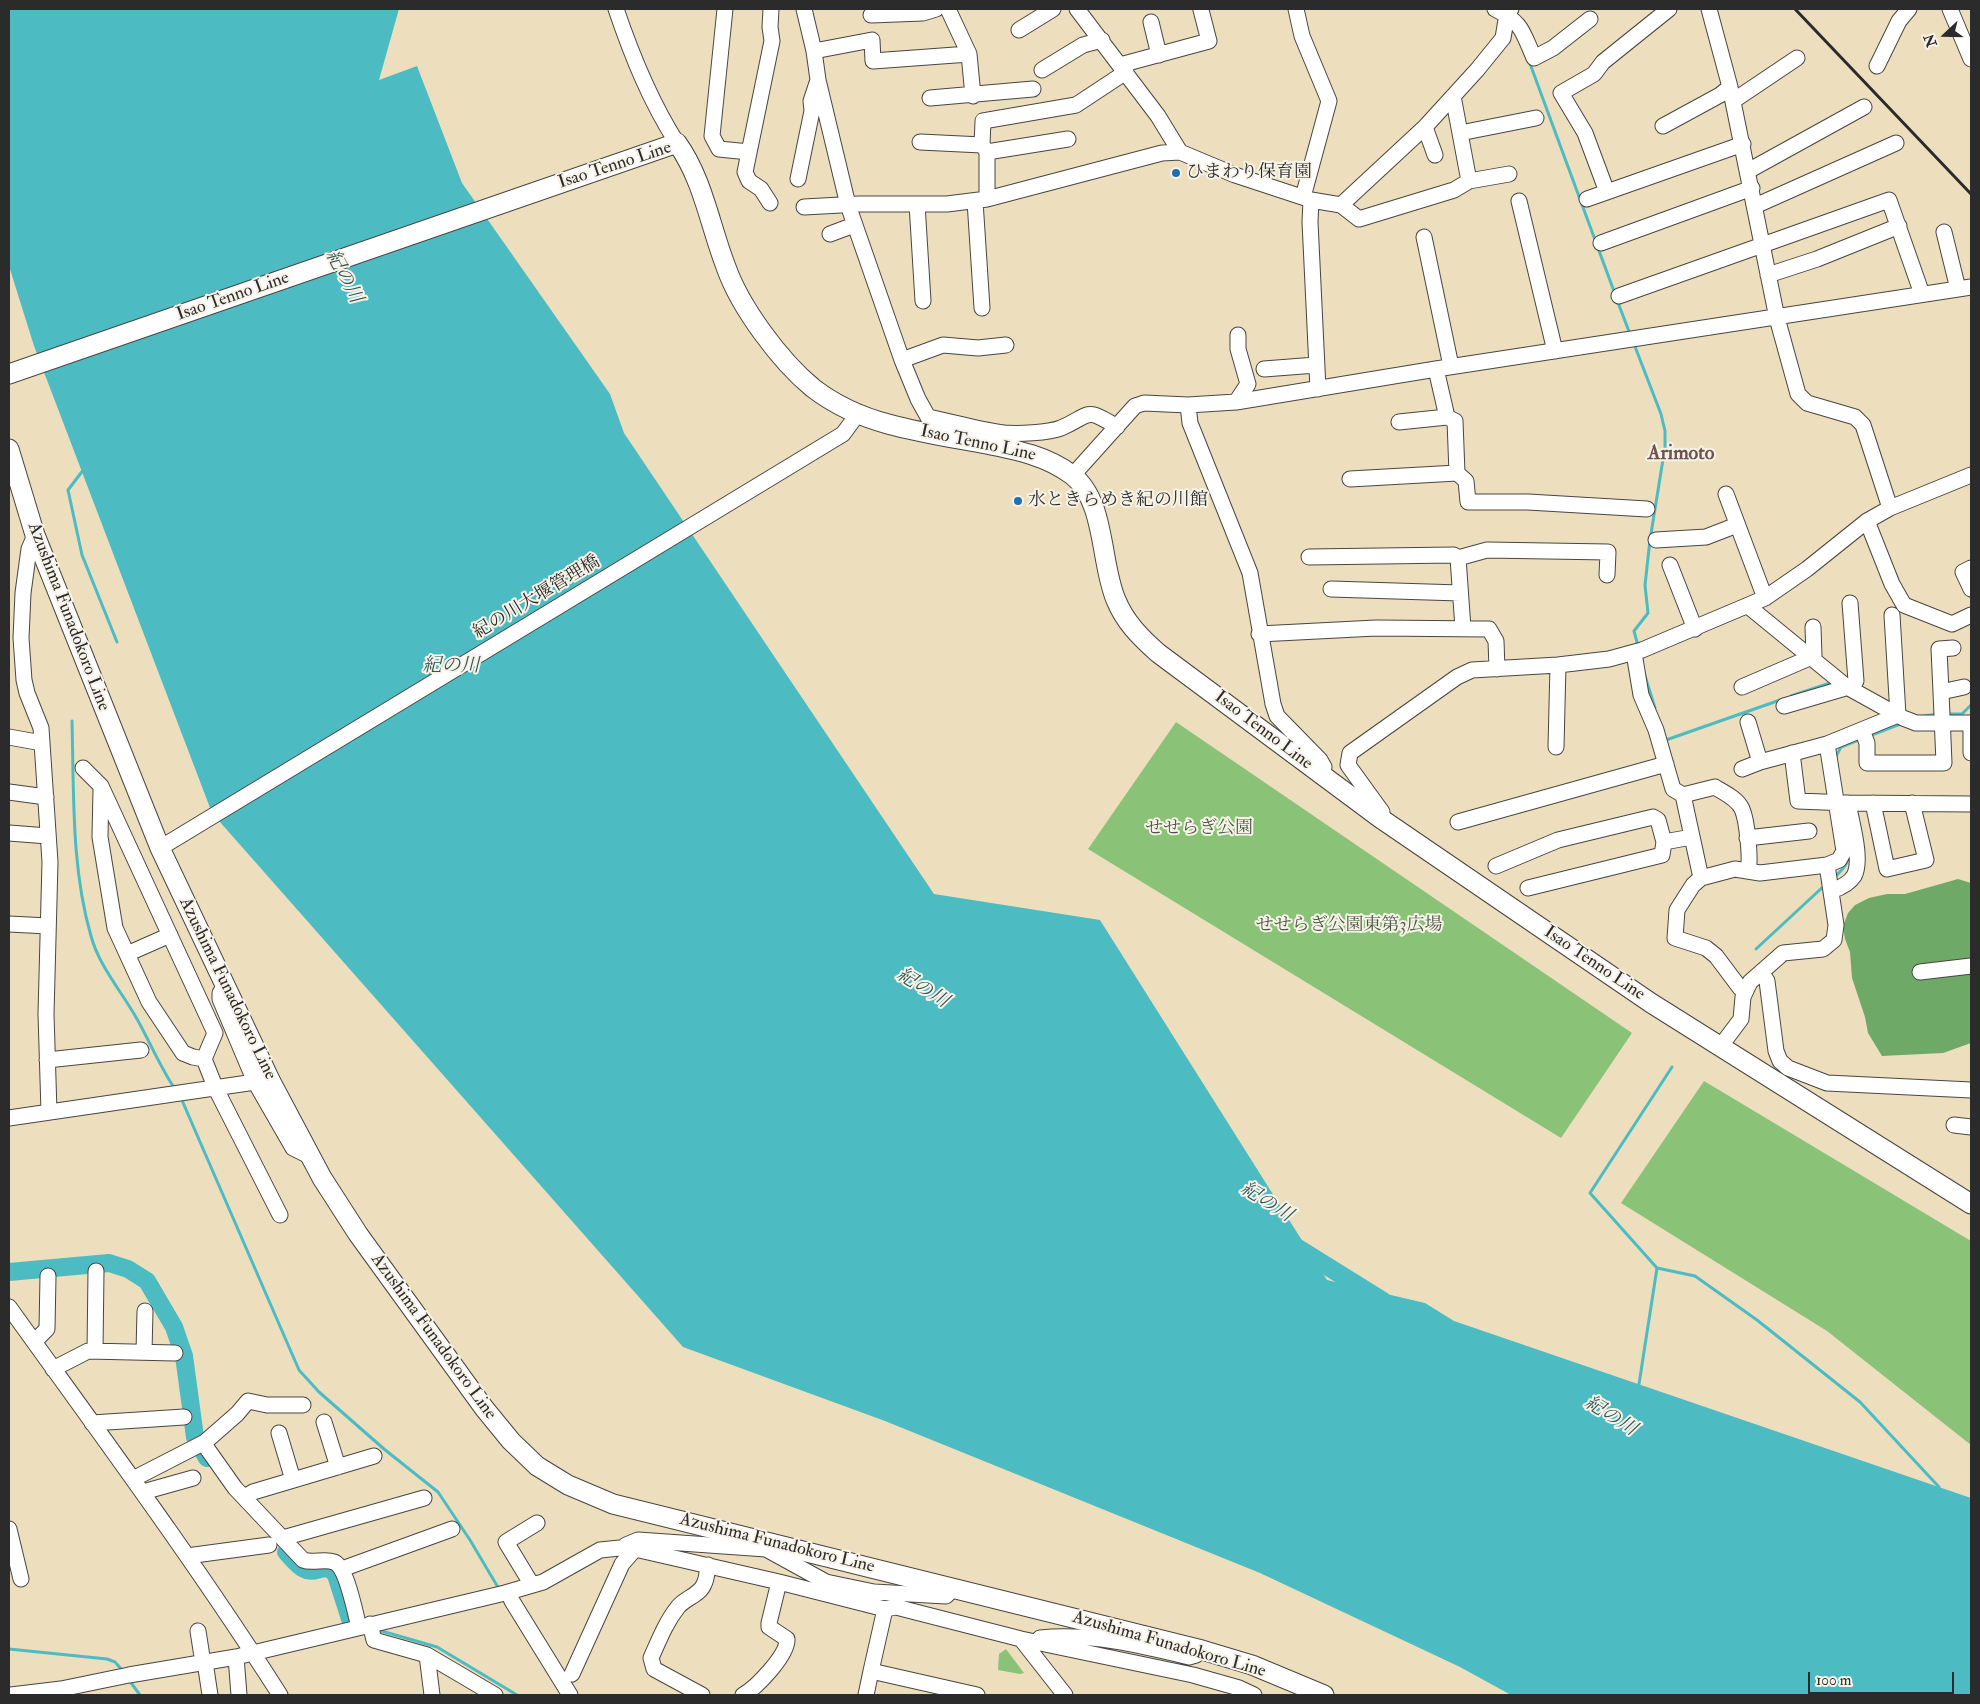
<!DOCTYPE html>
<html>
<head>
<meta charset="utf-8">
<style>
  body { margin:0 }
  #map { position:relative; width:1980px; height:1704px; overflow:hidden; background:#eddfbd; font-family:"IM FELL Double Pica",serif }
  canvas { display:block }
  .frame { position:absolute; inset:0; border:10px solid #2b2b2b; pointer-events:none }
  .north { position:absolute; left:1920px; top:10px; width:50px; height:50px; -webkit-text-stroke:4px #f7f3e8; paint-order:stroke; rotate:249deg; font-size:14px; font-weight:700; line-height:20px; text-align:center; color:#2b2b2b }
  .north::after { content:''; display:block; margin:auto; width:18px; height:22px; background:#2b2b2b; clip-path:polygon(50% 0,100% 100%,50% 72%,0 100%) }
  .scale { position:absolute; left:1808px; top:1672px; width:146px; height:22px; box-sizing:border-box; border:2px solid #2b2b2b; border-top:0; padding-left:6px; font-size:15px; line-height:18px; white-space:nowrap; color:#2b2b2b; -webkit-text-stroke:4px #f7f3e8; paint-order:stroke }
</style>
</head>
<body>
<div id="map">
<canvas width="1980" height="1704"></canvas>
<div class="frame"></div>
<div class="north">N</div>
<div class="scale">100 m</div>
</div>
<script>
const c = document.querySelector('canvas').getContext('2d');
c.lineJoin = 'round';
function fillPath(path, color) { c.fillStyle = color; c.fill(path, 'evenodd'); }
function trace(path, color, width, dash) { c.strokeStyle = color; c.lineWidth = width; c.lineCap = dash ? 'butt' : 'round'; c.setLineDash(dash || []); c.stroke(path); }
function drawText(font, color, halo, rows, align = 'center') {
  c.font = font + ' "IM FELL Double Pica","Noto Serif JP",serif'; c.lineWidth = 4; c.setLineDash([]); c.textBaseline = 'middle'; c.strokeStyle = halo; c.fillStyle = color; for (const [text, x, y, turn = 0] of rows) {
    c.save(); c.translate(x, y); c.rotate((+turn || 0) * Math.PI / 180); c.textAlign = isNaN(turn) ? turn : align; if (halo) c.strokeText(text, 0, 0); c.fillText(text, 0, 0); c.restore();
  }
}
const green = new Path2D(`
  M1176 722 1632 1033 1561 1138 1088 849Z
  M1704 1081 1971 1241V1445L1827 1331 1621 1203Z
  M1006 1649 1024 1673 1020 1674 998 1670 999 1654Z`);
const forest = new Path2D(`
  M1958 879 1971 883V1043L1943 1053 1882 1056 1868 1033 1865 1017 1852 978 1850 952 1845 939 1843 926 1848 913 1855 905 1869 898 1887 894H1905Z`);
const water = new Path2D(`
  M9 9H399L379 80 417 66 462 183 610 394 624 433 934 894 1100 920 1327 1280 1425 1303 1454 1321 1971 1498V1695H1511L1460 1667 1260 1573 885 1421 683 1347 212 813 34 346 9 266Z`);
const stream = new Path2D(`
  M1529 61 1615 294
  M1617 300 1630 334
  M1634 344 1661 414 1665 431V447L1650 540 1645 585 1648 613 1634 631 1638 646
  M84 469 68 490 82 555 117 642
  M1645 676 1655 708
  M1791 696 1833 682
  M1948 714H1962L1971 705
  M1923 716 1939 714
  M72 721C74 792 71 867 91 936 99 966 122 992 137 1019 150 1042 160 1067 175 1089
  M1869 736 1903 723
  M1665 738 1666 740 1783 699
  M1835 758 1841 747 1861 739
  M1834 878C1841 871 1849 863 1850 853
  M1756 949 1825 885
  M1672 1067 1590 1193 1657 1268 1695 1276 1757 1320 1860 1402 1939 1487
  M181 1098 299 1370 319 1392 384 1449 438 1492 470 1540 499 1589
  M1639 1384 1657 1268
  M378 1630 437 1647 517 1695
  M9 1649 107 1659 115 1662 123 1671
  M129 1680 140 1695`);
const river = new Path2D(`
  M1293 1245 1383 1301
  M9 1272 109 1263 128 1269 147 1281 174 1327 184 1356 195 1437 207 1458
  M286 1552C291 1557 297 1565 304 1569 316 1576 325 1560 336 1575L351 1622`);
const minor = new Path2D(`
  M616 9C632 56 650 101 677 143
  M725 9 712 136 719 149 749 152
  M804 9 814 51 818 80 848 205 902 360 918 399 928 417C953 422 979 430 1004 433 1018 434 1048 433 1061 428 1091 415 1084 406 1117 427
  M1077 9 1158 116 1180 152
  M1296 9 1302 36 1329 101 1303 197
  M1495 9C1523 23 1522 31 1534 58L1553 48 1590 19
  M1709 9 1730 87 1777 318 1798 394 1807 403 1855 417 1863 425 1890 508
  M1950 9 1971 59
  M871 15 923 13 936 9
  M1151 22 1159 55
  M1019 30 1053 9
  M814 51 872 40 873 61 969 54 948 9
  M969 54 973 96
  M1120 65 1209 41 1201 10
  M1877 66 1899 21 1909 9
  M1042 70 1083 45 1102 40
  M1453 96 1469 181 1509 174
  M930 98 1033 89
  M1733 101 1797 58
  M1663 126 1720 95 1730 87
  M1425 127 1435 155
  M1460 133 1536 118
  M920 142 982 145
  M987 152 1068 139
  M1748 171 1864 107
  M798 179 812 111 811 101 818 80
  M1607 192 1585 133 1561 93 1594 74 1603 62 1669 9
  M987 199V152L982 145 983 121 1076 105 1126 72
  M1587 199 1743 144
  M1311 200 1310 222 1318 389
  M975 201 982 308
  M1519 201 1555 351
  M770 203 761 189 749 181 745 172 772 41 770 27 771 9
  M917 204 923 301
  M1341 205 1359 219 1454 190 1469 181
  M1755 206 1896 143
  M804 207 859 204H947L987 199 1162 153 1180 152 1235 175 1311 200 1341 205 1425 127 1477 70 1503 38 1507 14 1511 9
  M1944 232 1958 289
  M830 234 854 225
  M1424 237 1451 366
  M1601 243 1752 188
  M1768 275 1817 259 1899 226
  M1619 296 1889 200 1922 294
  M902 360 943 345 978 348 1006 345
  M1264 369 1316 365
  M1436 369 1447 417 1455 421 1457 473 1466 481 1468 502H1528L1647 509
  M1236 402 1248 384 1238 349V335
  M1188 405 1190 423 1250 573 1273 704 1277 716 1320 760 1324 767
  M1399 422 1447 417
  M1073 475 1135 406 1144 403 1188 405 1236 402 1436 369 1971 287
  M1350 479 1457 473
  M1726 494 1765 598
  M1867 521 1892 584 1904 605 1952 624 1971 615
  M35 535 29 549 23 593 21 638 24 680 27 693 41 728 50 862 46 1014 49 1112
  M1656 540 1706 537 1737 525
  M1309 557 1454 555 1458 558 1463 628
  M1458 558 1487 550 1608 552 1607 575
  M1670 565 1695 629
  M1971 568 1963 572 1971 589
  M1331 589 1460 593
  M1748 606 1847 687 1903 718 1916 723H1971
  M1259 634 1376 628 1489 629 1496 641 1497 669
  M1634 653 1641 695 1656 730 1673 789 1683 795 1715 787C1724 793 1737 798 1742 809 1747 820 1751 859 1748 871
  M1742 687 1814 656 1813 627
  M1941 692 1939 649 1953 648
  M1784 706 1852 686 1856 681 1850 603
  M1748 722 1760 762 1827 744 1898 715 1892 615
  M1971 726V753
  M1862 730 1867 743V763H1944L1941 692 1964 687
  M9 737 42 743
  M1556 747 1558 665
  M1792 753 1798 801 1848 803C1851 821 1863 860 1854 876 1849 884 1840 888 1831 891
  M83 768 101 786 215 1033 204 1059 216 1089 280 1215
  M1742 769 1760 762
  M101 790 100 837 115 928 149 1002 183 1053 193 1057 204 1059
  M9 792 46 797
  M1683 795 1701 878
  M1848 803 1971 804
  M1873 803 1887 869 1926 860 1912 803
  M1380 818 1382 812 1348 765 1350 753 1457 677 1472 670 1558 665 1609 659 1642 650 1765 598 1807 569 1867 521 1890 508 1971 475
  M1458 822 1666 764
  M9 833 48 836
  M1747 838 1809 831
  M160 848 843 434 857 415
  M1496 866 1558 840 1653 817 1658 820 1664 842
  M1528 888 1662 855 1664 842 1692 837
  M9 924 48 926
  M127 954 170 935
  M1761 972 1767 981 1776 1051 1780 1061 1788 1068 1827 1083 1971 1090
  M1920 972 1971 966
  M1745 992 1740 988 1716 956 1706 948 1675 938 1677 910 1693 885 1701 878 1735 869 1760 873 1827 865 1839 860 1844 851 1827 744
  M1720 1047 1741 1019 1743 997 1750 982 1783 953 1823 949 1834 940 1836 925 1827 865
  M47 1060 141 1050
  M255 1082 293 1148 311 1157
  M9 1118 255 1082 220 999V993L225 986
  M1954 1125 1971 1127
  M9 1307C101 1435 195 1562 280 1695
  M34 1342 47 1329 48 1276
  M95 1351 96 1271
  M144 1352 145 1311
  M53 1369 88 1351 175 1353
  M303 1405H267L248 1401 237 1414 205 1442 206 1447 235 1488 303 1560C313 1564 324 1558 334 1562 347 1567 355 1613 359 1627
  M324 1422 338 1467
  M92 1423 184 1417
  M279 1433 293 1480
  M133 1479 205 1442
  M143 1492 193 1478
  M244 1497 253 1492 374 1456
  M9 1529 21 1579
  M283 1538 424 1498
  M626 1545 638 1540 766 1549 768 1543
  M766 1549 826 1582 823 1592
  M187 1556 269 1545
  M342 1569 452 1529
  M826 1582 874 1592 946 1596 954 1588
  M532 1585 506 1542 537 1523
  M508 1592 512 1601 570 1695
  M885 1609 871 1671 977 1695
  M370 1624 374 1640 427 1655 495 1695
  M198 1631 203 1663
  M1040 1638C1090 1633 1140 1645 1189 1657L1196 1655 1202 1650
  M1021 1639 1065 1695
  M427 1655 432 1695
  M236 1657 239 1695
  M205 1662 210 1695
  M572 1674 622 1564 635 1549
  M11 1695 61 1689 129 1675 236 1657 505 1593 543 1582 600 1550 620 1548 635 1549 779 1582 885 1609 896 1607 1021 1639 1193 1675 1239 1688 1254 1695
  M702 1695 654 1669 651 1658C659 1640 666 1622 678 1607 685 1598 700 1595 704 1584 707 1579 707 1571 708 1565
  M743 1695C756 1688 788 1655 787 1639L769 1627V1623L779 1582
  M866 1695 871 1671`);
const major = new Path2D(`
  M9 374 677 143C703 179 710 226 726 267 740 307 780 361 813 388 835 405 862 417 888 424 921 433 954 438 986 444 1017 450 1047 456 1072 475 1106 501 1100 563 1116 600 1125 622 1140 637 1158 653L1380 818 1651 1003 1971 1204
  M9 449 35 535 160 848 271 1082 322 1178 358 1234 484 1408 511 1441 537 1466 568 1485 613 1504 1202 1650 1252 1665 1324 1695`);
const rail = new Path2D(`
  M1795 9 1971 194`);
const markers = [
  [1176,173,5,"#1f6fb2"],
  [1018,501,5,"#1f6fb2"]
];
const streetNames = [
  ["Isao Tenno Line",615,166,-18],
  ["Isao Tenno Line",233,297,-19],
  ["Isao Tenno Line",978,444,12],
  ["紀の川大堰管理橋",537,598,-31],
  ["Azushima Funadokoro Line",68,617,69],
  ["Isao Tenno Line",1263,731,37],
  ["Isao Tenno Line",1594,964,34],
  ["Azushima Funadokoro Line",227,989,64],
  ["Azushima Funadokoro Line",433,1337,54],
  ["Azushima Funadokoro Line",777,1544,14],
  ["Azushima Funadokoro Line",1169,1645,16]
];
const poiNames = [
  ["ひまわり保育園",1186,173],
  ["水ときらめき紀の川館",1028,501]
];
const parkNames = [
  ["せせらぎ公園",1199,829],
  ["せせらぎ公園東第3広場",1349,926]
];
const waterNames = [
  ["紀の川",343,277,62],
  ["紀の川",451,667],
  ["紀の川",922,989,32],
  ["紀の川",1266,1203,32],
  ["紀の川",1610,1417,32]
];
const quarterNames = [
  ["Arimoto",1681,455]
];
fillPath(green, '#8ac378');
fillPath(forest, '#6fa968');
fillPath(water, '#4dbcc2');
trace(stream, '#4dbcc2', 3);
trace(river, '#4dbcc2', 18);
trace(minor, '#484641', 17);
trace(major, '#484641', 21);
trace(minor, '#fff', 15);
trace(major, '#fff', 19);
trace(rail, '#2b2b2b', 3);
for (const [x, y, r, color] of markers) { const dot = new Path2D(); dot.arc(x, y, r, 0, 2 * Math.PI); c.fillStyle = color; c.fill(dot); trace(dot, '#f7f3e8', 2); }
drawText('18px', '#2b2b2b', '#f7f3e8', streetNames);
drawText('18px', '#2b2b2b', '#f7f3e8', poiNames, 'left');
drawText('18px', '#485942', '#f7f3e8', parkNames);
drawText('italic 19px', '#355658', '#f7f3e8', waterNames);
drawText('bold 20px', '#6e534f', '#f7f3e8', quarterNames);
</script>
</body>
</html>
